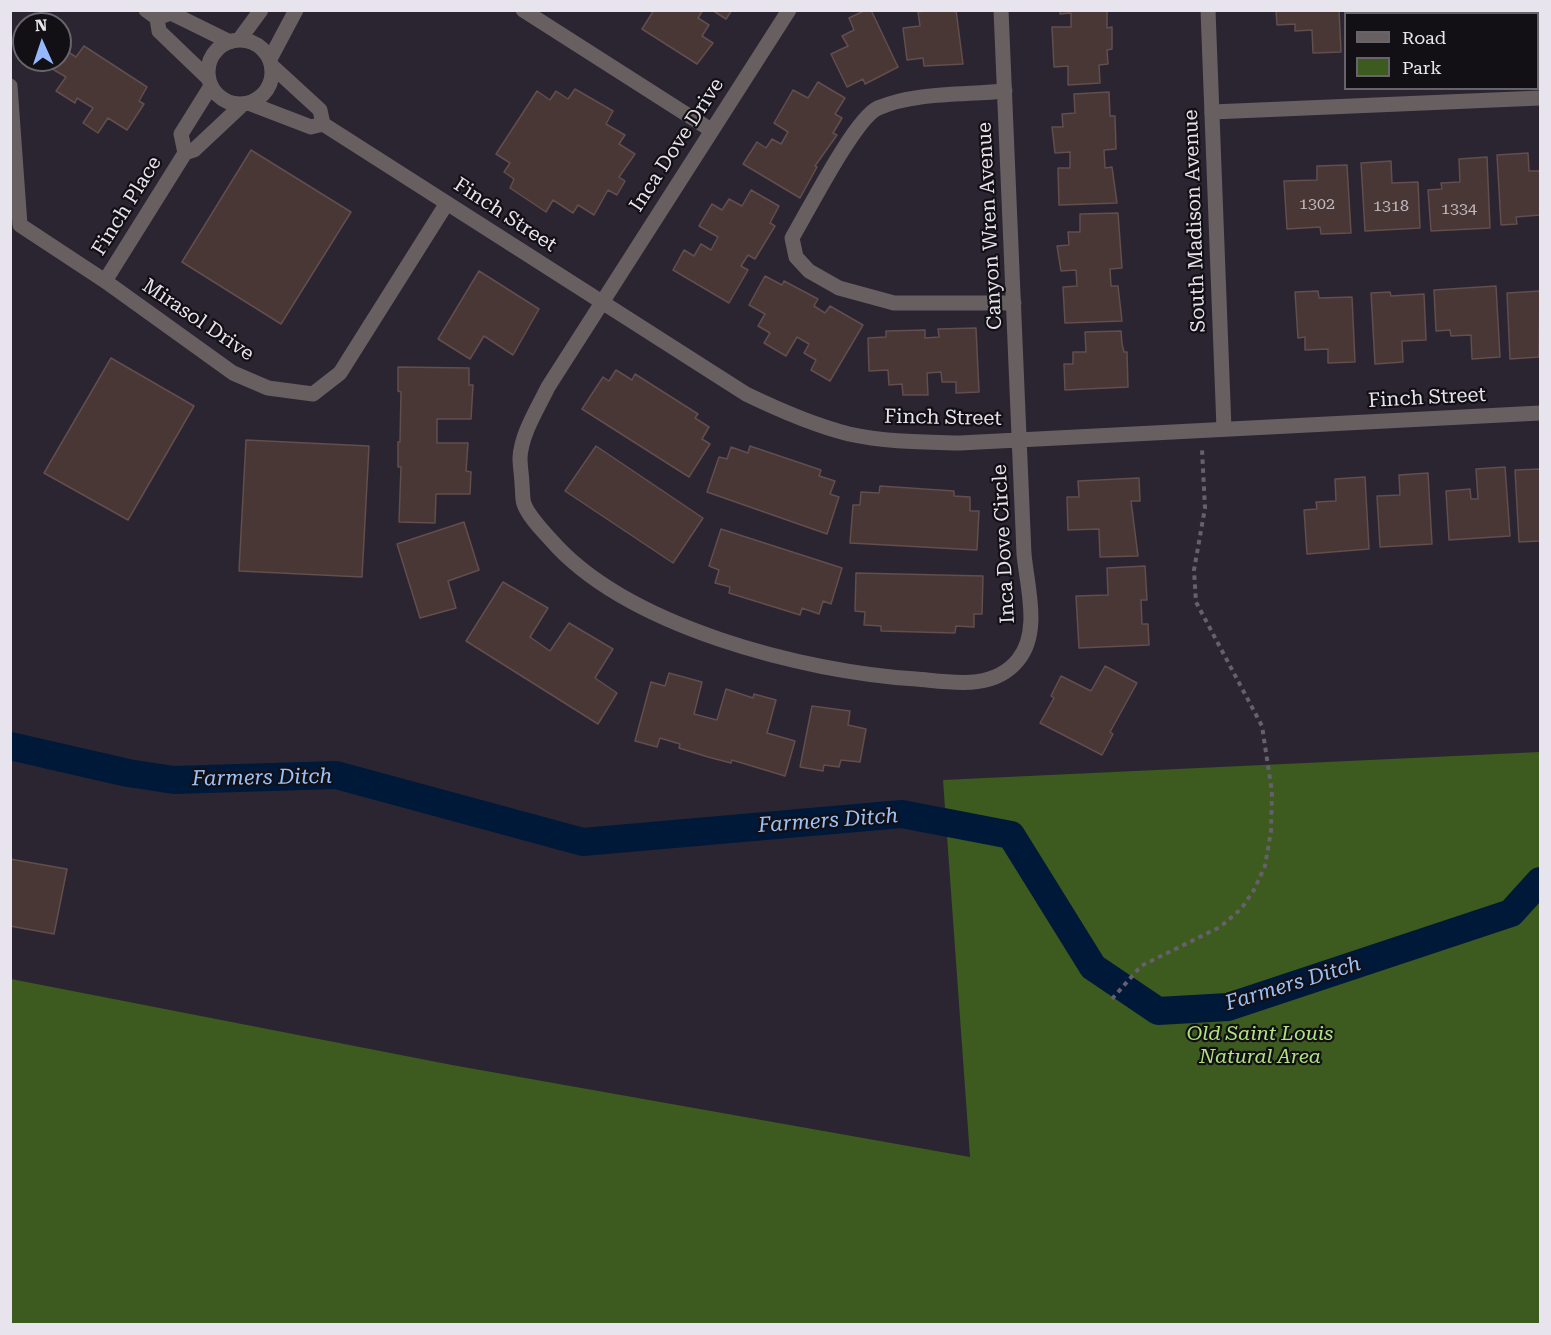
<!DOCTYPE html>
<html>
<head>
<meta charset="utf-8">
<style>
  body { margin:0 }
  #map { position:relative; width:1551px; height:1335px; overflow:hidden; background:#2b2532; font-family:"Roboto Serif",serif }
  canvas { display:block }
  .frame { position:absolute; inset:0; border:12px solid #e8e4ed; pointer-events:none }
  .legend { position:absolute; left:1344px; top:12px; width:195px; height:78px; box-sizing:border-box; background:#120f15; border:2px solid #68646b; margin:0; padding:8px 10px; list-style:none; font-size:18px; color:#e8e4ed }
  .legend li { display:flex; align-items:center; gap:12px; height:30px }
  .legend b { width:30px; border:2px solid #68646b }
  .north { position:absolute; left:12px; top:12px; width:60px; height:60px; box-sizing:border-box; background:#120f15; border:2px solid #68646b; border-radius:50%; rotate:357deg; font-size:16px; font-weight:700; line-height:24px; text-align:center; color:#e8e4ed }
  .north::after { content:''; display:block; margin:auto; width:21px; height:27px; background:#94b7fd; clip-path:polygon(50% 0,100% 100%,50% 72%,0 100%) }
</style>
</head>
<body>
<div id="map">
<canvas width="1551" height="1335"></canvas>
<div class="frame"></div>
<ul class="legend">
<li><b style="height:8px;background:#685f60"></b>Road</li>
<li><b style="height:16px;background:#3d5a1f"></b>Park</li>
</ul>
<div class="north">N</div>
</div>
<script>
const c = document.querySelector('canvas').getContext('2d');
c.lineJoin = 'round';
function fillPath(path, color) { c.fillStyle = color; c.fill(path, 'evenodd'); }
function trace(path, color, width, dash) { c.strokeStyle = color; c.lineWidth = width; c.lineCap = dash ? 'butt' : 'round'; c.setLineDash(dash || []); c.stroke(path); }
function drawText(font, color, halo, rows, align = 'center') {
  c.font = font + ' "Roboto Serif",serif'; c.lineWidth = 4.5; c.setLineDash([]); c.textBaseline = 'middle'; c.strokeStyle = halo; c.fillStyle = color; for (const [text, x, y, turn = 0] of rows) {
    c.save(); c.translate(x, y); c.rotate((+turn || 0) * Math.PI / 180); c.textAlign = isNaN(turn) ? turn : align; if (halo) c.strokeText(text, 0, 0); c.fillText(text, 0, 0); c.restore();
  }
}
const green = new Path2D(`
  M1540 752V1324H11V979L452 1065 970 1157 943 780Z`);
const canal = new Path2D(`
  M10 746 128 773 174 780 336 775 583 842 902 814 1011 835 1093 967 1158 1011 1228 1007 1511 913 1540 881`);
const building = new Path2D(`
  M654 10H703L698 18 709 25 702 36 713 43 697 64 642 29Z
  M712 10H732L726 19Z
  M866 10H871L898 67 865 84 863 79 847 87 831 54 848 46 842 36 854 30 849 18Z
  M934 10H956L963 64 924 66 923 58 907 60 903 28 920 26 918 12Z
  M1060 10H1111L1107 11V28L1112 27V49L1107 50 1108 64 1099 65 1100 83 1068 85V66L1054 67 1052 27H1071V13L1060 14Z
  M1276 10H1339L1341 52 1313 53 1312 30 1295 31V24L1277 25Z
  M1352 10H1407V14H1352Z
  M1418 10H1481V14H1418Z
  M1493 10H1540V24H1538V14H1493Z
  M84 46 147 87 139 101 144 104 127 130 108 118 98 133 83 123 93 108 77 98 75 103 56 91 66 77 49 67 54 60H60L62 48 76 57Z
  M818 82 845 98 835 114 842 118 833 133 837 135 815 166 817 167 800 198 743 164 757 142 766 148 772 139 781 144 788 132 774 123 793 90 808 98Z
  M575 89 613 111 606 124 625 135 619 144 635 154 619 177 625 181 617 195 608 190 594 215 578 205 573 213 553 200 546 212 510 188 514 179 504 172 510 163 496 154 537 91 550 100 556 91 568 99Z
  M1109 92 1110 116H1115L1116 149 1104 150 1105 168 1112 167 1117 203 1059 205 1058 168H1070V152L1055 153 1052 127H1063L1062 114 1075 113 1074 94Z
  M251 150 351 212 281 324 182 262Z
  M1528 153 1529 171H1540V215L1516 217 1517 224 1501 225 1497 155Z
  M1487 157 1490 228 1431 231 1428 190 1442 189 1441 183 1460 182 1459 159Z
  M1391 161 1392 183 1418 182 1420 228 1365 231 1361 163Z
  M1347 165 1351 233 1321 234 1320 227 1287 229 1284 181 1317 180V166Z
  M751 190 779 206 770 223 775 226 755 259 748 255 741 266 748 270 729 303 673 270 684 250 694 256 701 244 711 250 718 237 699 226 712 204 722 210 729 199 742 206Z
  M1118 213 1122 268 1110 269 1111 286H1118L1122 321 1065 323 1063 287 1077 286 1076 270 1061 271 1057 246 1069 245 1068 232H1080V214Z
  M479 271 539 309 513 355 484 336 470 359 438 339Z
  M765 276 782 285 784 281 818 299 814 306 825 313 830 306 863 325 830 381 811 370 816 360 804 353 809 344 797 337 786 356 764 343 770 333 758 326 765 314 749 305Z
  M1496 286 1500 357 1472 359 1471 335 1451 336 1450 330 1436 331 1434 290Z
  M1318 291 1319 298 1352 297 1355 362 1328 363V349L1305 350V337L1298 338 1295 292Z
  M1540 291 1539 357 1510 359 1507 293Z
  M1390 292 1391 296 1424 294 1426 340 1402 341 1403 362 1375 364 1371 293Z
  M976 328 979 392 956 393V382H942L941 372 927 373 928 395H903L902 384 889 385 888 370 869 371 868 338 886 337V331L925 330V338L939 337 938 329Z
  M1121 331 1122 344 1124 352H1127L1128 387 1065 390 1064 364H1073V352H1086L1085 332Z
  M111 358 194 406 128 520 44 473Z
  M398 367 469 368V385H473L471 419H437V443H468L466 471 471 472 470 494H436L435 523 399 522 401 467H398V442H400L401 392 398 391Z
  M616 370 632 380 635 374 698 414 695 418 709 427 702 439 710 444 689 477 582 409 603 377 609 381Z
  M246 440 369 446 362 577 239 571Z
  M596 446 703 518 673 563 565 491Z
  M750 446 821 470 819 476 835 481 830 494 839 497 827 534 707 492 719 457 727 459 731 447 748 453Z
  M1505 467 1510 536 1449 540 1446 491 1470 489 1471 499H1478L1476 469Z
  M1540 469V541L1519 542 1515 470Z
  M1428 473 1432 544 1380 547 1377 496 1400 495 1399 475Z
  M1365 477 1369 549 1307 554 1304 510 1317 509 1316 502 1336 501 1335 479Z
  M1139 478 1140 501H1131L1138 556 1100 557 1099 529 1068 530 1067 497H1079L1078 481Z
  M880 486 954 491V496L970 497V511H979L977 550 850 543 853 505H860L861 492 879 493Z
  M464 522 479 570 448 581 456 608 420 618 397 544Z
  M721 529 842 568 831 604 823 601 819 614 802 608 800 615 729 593 730 587 715 583 719 570 709 566Z
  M1145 566 1147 600H1141L1142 624H1148L1149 645 1079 648 1076 596 1108 595 1107 568Z
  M856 573 983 576 982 614H974V627L956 626 955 633 881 631V626L864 625 865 612 855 611Z
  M503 582 548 608 530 637 550 651 569 623 613 649 595 678 617 693 598 724 466 641Z
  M1105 666 1137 683 1110 732 1113 734 1102 755 1040 723 1054 698 1051 696 1061 676 1091 691Z
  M669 673 702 682 694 714 717 720 726 689 753 698 754 694 776 700 767 733 795 741 785 776 732 760 731 763 708 757 679 748 680 744 660 738 657 747 635 741 651 682 665 686Z
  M812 706 850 711 848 725 866 729 860 762 841 760 839 767 824 765 823 771 800 767Z
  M10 859 67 869 54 934 10 926Z`);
const path = new Path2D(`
  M1112 999 1141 966 1220 927 1241 909 1254 890 1265 866 1271 831 1272 792 1262 726 1196 602 1194 570 1205 508 1202 450`);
const service = new Path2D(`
  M1005 91C964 95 915 92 878 108 855 118 807 213 792 238L796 257 809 271 839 288 894 303H1014`);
const minor = new Path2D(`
  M146 10 157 18 159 31 209 79
  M523 10 711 130
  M789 10 548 387C538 408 521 434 520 458 520 467 522 477 522 485 523 491 522 498 524 504 529 517 542 530 551 540 627 627 804 672 916 679 951 682 993 691 1018 660 1041 632 1027 587 1024 554L1001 10
  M157 18 171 13 230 42
  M208 72a32 32 0 1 1 64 0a32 32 0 1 1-64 0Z
  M239 40 261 10
  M270 59 296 10
  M272 66 320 110 323 124 746 394C779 410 813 425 849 434 885 442 923 442 960 443L1540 413
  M10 86 20 225 105 281 233 373 268 388 313 394 340 373 447 203
  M251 104 311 127 323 124
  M1212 112 1540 98
  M185 153 181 134 211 86
  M105 281 185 153 194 150 242 105`);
const tertiary = new Path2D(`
  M1208 10 1224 429`);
const numberNames = [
  ["1302",1317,204],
  ["1318",1391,206],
  ["1334",1459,209]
];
const streetNames = [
  ["Inca Dove Drive",677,145,-57],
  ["Finch Place",127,206,-58],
  ["Finch Street",505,215,33],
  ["South Madison Avenue",1195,221,-92],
  ["Canyon Wren Avenue",990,226,-93],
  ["Mirasol Drive",198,320,34],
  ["Finch Street",1427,398,-3],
  ["Finch Street",943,418,1],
  ["Inca Dove Circle",1004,544,-93]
];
const parkNames = [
  ["Old Saint Louis",1260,1034],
  ["Natural Area",1260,1057]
];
const waterNames = [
  ["Farmers Ditch",262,778,-1],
  ["Farmers Ditch",828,821,-4],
  ["Farmers Ditch",1293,984,-17]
];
fillPath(green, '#3d5a1f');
trace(canal, '#011939', 28);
fillPath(building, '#493736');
trace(building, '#614e4d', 1.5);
trace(path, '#65606c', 4, [4.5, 4.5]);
trace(service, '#685f60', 15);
trace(minor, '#685f60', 15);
trace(tertiary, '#685f60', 15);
drawText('16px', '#c0b9bf', null, numberNames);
drawText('20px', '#e8e4ed', '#120f15', streetNames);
drawText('italic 20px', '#aee57d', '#120f15', parkNames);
drawText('italic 21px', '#9ac2f8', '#120f15', waterNames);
</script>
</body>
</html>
